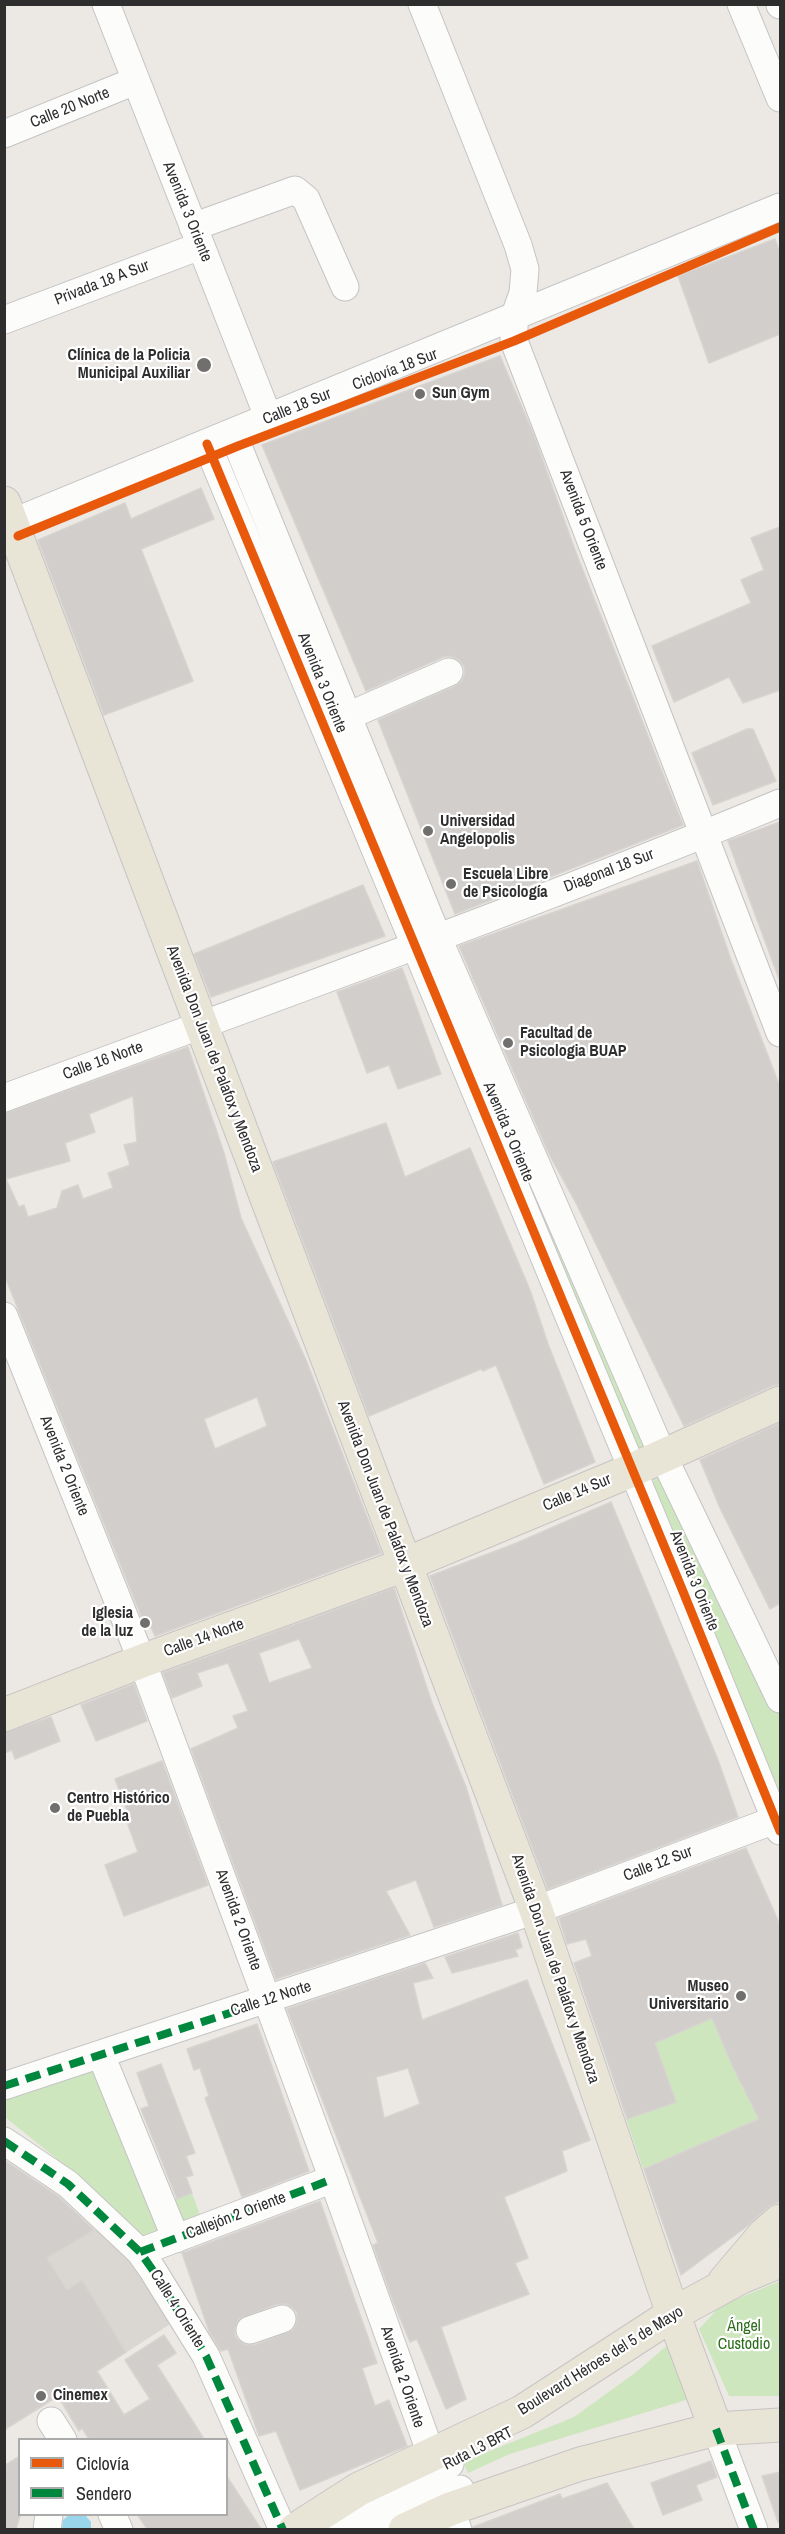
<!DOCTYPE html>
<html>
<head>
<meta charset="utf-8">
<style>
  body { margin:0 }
  #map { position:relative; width:785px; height:2534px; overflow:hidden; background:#ece8e4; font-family:"Archivo Narrow",sans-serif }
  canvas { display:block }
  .frame { position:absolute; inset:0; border:6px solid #2e2e2e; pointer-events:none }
  .legend { position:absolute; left:18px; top:2438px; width:210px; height:78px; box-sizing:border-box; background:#fff; border:2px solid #ababab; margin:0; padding:8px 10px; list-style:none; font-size:18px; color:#2e2e2e }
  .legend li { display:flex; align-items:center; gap:12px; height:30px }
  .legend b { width:30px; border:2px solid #ababab }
</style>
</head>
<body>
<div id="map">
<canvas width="785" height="2534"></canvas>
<div class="frame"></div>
<ul class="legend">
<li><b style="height:8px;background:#e8590c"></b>Ciclovía</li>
<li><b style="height:8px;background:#00873e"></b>Sendero</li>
</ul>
</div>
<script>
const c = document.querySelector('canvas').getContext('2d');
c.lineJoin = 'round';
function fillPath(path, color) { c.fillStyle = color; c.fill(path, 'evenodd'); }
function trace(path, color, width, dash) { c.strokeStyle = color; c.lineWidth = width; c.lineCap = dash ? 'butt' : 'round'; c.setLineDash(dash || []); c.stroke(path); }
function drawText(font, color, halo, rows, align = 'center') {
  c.font = font + ' "Archivo Narrow",sans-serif'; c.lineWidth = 4.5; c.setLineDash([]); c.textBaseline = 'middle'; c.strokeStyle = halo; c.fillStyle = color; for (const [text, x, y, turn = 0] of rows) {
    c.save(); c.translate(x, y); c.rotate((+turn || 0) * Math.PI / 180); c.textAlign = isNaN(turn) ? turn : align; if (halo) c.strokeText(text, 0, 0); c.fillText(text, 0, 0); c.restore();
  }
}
const green = new Path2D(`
  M506 1123 650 1446 638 1450 502 1124Z
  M663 1477 780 1710V1796L653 1485 654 1479Z
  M712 2018 733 2067 773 2147 780 2144 756 2174 735 2129 643 2169 626 2119 676 2102 655 2043Z
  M111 2052 133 2109 138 2107 174 2199 192 2193 204 2226 146 2248 62 2163 5 2117V2091Z
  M780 2281V2396H729L699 2329 720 2306Z
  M670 2343 693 2395 686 2400 510 2454 468 2473 463 2462 574 2417 635 2373Z`);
const plaza = new Path2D(`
  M95 2230 110 2231 178 2319 113 2361 47 2258Z`);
const water = new Path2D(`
  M69 2515H85L91 2522V2529H62L63 2520Z`);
const building = new Path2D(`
  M775 239 780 253V334L709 363 678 276Z
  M500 356 533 433 575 550 683 825 455 914 378 720 455 686 462 681 465 673 464 666 458 659 450 656 443 657 366 691 262 445Z
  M201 488 214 519 141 549 193 681 104 715 38 540 125 503 131 519Z
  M780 527V690L743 703 729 677 674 702 652 646 751 603 741 580 764 570 751 538Z
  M747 729H753L776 781 713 805 692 753Z
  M780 822V978L779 979 728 841Z
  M697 861 730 957 780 1087V1384L772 1386 684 1426 577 1205 549 1154 459 946Z
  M363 885 385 936 211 997 194 954Z
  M402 968 441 1074 398 1089 389 1065 367 1073 337 992Z
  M188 1047 224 1153 241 1218 306 1360 381 1553 155 1636 152 1629 144 1623 4 1274V1113ZM133 1096 137 1142 124 1145 130 1165 108 1173 113 1188 83 1199 78 1185 62 1191 57 1208 28 1217 24 1205 19 1207 6 1179 70 1161 65 1143 95 1132 89 1114ZM257 1397 267 1426 215 1449 204 1419Z
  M386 1123 405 1177 470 1148 530 1290 548 1344 595 1462 544 1484 496 1365 483 1371 481 1369 369 1416 273 1162Z
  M780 1423V1603L770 1609 720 1508 700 1460Z
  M611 1502 718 1760 738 1817 548 1889 430 1576 514 1544Z
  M394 1588 432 1703 466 1787 502 1905 434 1927 416 1880 386 1891 410 1935 276 1979 191 1749 238 1728 233 1716 248 1711 228 1663 197 1673 202 1686 172 1698 163 1673ZM299 1639 312 1668 269 1683 259 1653Z
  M134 1684 147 1721 96 1741 81 1705Z
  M51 1717 60 1741 15 1759 12 1750 4 1753V1733Z
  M162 1761 208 1885 124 1916 105 1865 138 1852 126 1819 130 1818 115 1779Z
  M746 1848 780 1925V2201L768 2207 746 2227 681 2275 644 2169 759 2119 733 2067 712 2018 655 2043 676 2102 627 2119 574 1963 592 1956 586 1939 567 1944 559 1918Z
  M518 1933 522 1947 515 1950 518 1956 452 1973 445 1957Z
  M425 1963 433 1978 413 1983 422 2020 527 1980 590 2140 562 2151 567 2171 504 2197 528 2258 515 2263 529 2294 441 2327 466 2399 446 2409 417 2339 410 2342 393 2301 373 2245 378 2243 287 2009ZM408 2068 420 2104 384 2118 376 2077Z
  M257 2024 309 2171 242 2197 205 2098 209 2096 200 2068 194 2070 187 2049Z
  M161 2064 195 2153 186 2156 193 2175 186 2177 192 2193 177 2199 141 2109 149 2106 137 2073Z
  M4 2160 58 2196 94 2230 47 2258 67 2290 82 2280 126 2352 97 2371 124 2415 150 2399 125 2360 164 2335 176 2353 157 2365 204 2439H89L82 2428 79 2431 58 2396 4 2430Z
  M320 2201 377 2363 362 2368 375 2406 389 2400 407 2446 300 2490 276 2431 259 2436 228 2349 221 2351 209 2331 182 2253ZM277 2304H286L292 2307 297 2313V2321L293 2330 255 2345H246L239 2341 235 2336V2328L239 2319Z
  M20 2456V2516L16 2529H4V2466Z
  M711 2461 717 2477 696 2485 702 2500 663 2515 651 2483Z
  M780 2472V2522H778L762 2476Z
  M226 2475 261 2529H147L137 2514H226Z
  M607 2483 634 2529H473V2527L560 2494 562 2499Z`);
const minor = new Path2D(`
  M106 4 269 419
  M422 4 518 245 525 269 523 293 514 318V341L780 1033
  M741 4 780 98
  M780 4V5
  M4 134 135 81
  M193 227 295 190 306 199 345 287
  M4 320 200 246
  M233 434 437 936 663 1456 780 1699
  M207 444 682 1589 780 1831
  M4 526 780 207
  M348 716 449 672
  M4 1098C264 1001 525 909 780 803
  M4 1316 142 1661 333 2179 458 2530
  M101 2055 176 2239
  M4 2086 536 1910 780 1818
  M4 2141 68 2184 140 2252 152 2269 206 2356 283 2530
  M140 2252 333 2179
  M250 2330 282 2319
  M51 2421 63 2440
  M716 2429 754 2530
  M112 2514 119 2530
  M47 2530 49 2514
  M329 2530 342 2520 450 2464
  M364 2530 460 2489`);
const major = new Path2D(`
  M4 503 536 1910 673 2314 716 2429
  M4 1715 142 1661 404 1565 632 1470 780 1403
  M725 2281 764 2235 780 2221
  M295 2530 359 2489 522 2412 673 2314 741 2277 780 2261
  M405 2530 450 2509 580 2464 716 2429 780 2425`);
const quiet = new Path2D(`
  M4 2086 267 2001
  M4 2141 68 2184 140 2252 152 2269 206 2356 283 2530
  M140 2252 333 2179
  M716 2429 754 2530`);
const cycleway = new Path2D(`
  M207 444 682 1589 780 1831
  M18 536 238 446 514 341 780 227`);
const markers = [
  [204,365,8,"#706f6e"],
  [420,394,6,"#706f6e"],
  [428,831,6,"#706f6e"],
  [451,884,6,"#706f6e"],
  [508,1043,6,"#706f6e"],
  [145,1623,6,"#706f6e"],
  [55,1808,6,"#706f6e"],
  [741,1996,6,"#706f6e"],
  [41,2396,6,"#706f6e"]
];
const streetNames = [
  ["Calle 20 Norte",70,108,-22],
  ["Avenida 3 Oriente",187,212,68],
  ["Privada 18 A Sur",102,283,-21],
  ["Ciclovía 18 Sur",395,370,-21],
  ["Calle 18 Sur",297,407,-22],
  ["Avenida 5 Oriente",583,520,69],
  ["Avenida 3 Oriente",322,683,68],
  ["Diagonal 18 Sur",609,871,-21],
  ["Avenida Don Juan de Palafox y Mendoza",214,1059,69],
  ["Calle 16 Norte",103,1061,-20],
  ["Avenida 3 Oriente",508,1132,67],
  ["Avenida 2 Oriente",64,1466,68],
  ["Calle 14 Sur",577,1493,-23],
  ["Avenida Don Juan de Palafox y Mendoza",385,1514,69],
  ["Avenida 3 Oriente",694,1581,68],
  ["Calle 14 Norte",204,1638,-20],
  ["Calle 12 Sur",658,1864,-21],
  ["Avenida 2 Oriente",238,1920,70],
  ["Avenida Don Juan de Palafox y Mendoza",555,1969,71],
  ["Calle 12 Norte",271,1999,-18],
  ["Callejón 2 Oriente",236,2216,-21],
  ["Calle 4 Oriente",177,2309,58],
  ["Boulevard Héroes del 5 de Mayo",601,2361,-32],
  ["Avenida 2 Oriente",402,2377,71],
  ["Ruta L3 BRT",478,2449,-27]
];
const poiNames = [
  ["Clínica de la Policia",190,356,"right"],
  ["Municipal Auxiliar",190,374,"right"],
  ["Sun Gym",432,394],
  ["Universidad",440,822],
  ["Angelopolis",440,840],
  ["Escuela Libre",463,875],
  ["de Psicología",463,893],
  ["Facultad de",520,1034],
  ["Psicologia BUAP",520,1052],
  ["Iglesia",133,1614,"right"],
  ["de la luz",133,1632,"right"],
  ["Centro Histórico",67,1799],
  ["de Puebla",67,1817],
  ["Museo",729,1987,"right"],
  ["Universitario",729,2005,"right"],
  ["Cinemex",53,2396]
];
const parkNames = [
  ["Ángel",744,2327],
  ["Custodio",744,2345]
];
fillPath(green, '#cee6be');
fillPath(plaza, '#dad6d2');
fillPath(water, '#99d6ec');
fillPath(building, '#d1cecb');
trace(building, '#d7d4d0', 1.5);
trace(minor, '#c5c4c5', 29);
trace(major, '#c6c5c4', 35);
trace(minor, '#fcfcfb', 27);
trace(major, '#e8e4d6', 33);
trace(quiet, '#00873e', 8, [15, 8]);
trace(cycleway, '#e8590c', 9);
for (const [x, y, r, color] of markers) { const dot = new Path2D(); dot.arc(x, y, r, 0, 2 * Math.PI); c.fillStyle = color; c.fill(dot); trace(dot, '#fff', 2); }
drawText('16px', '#2e2e2e', '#fff', streetNames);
drawText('bold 16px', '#2e2e2e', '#fff', poiNames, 'left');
drawText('16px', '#2c6e1b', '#fff', parkNames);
</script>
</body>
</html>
